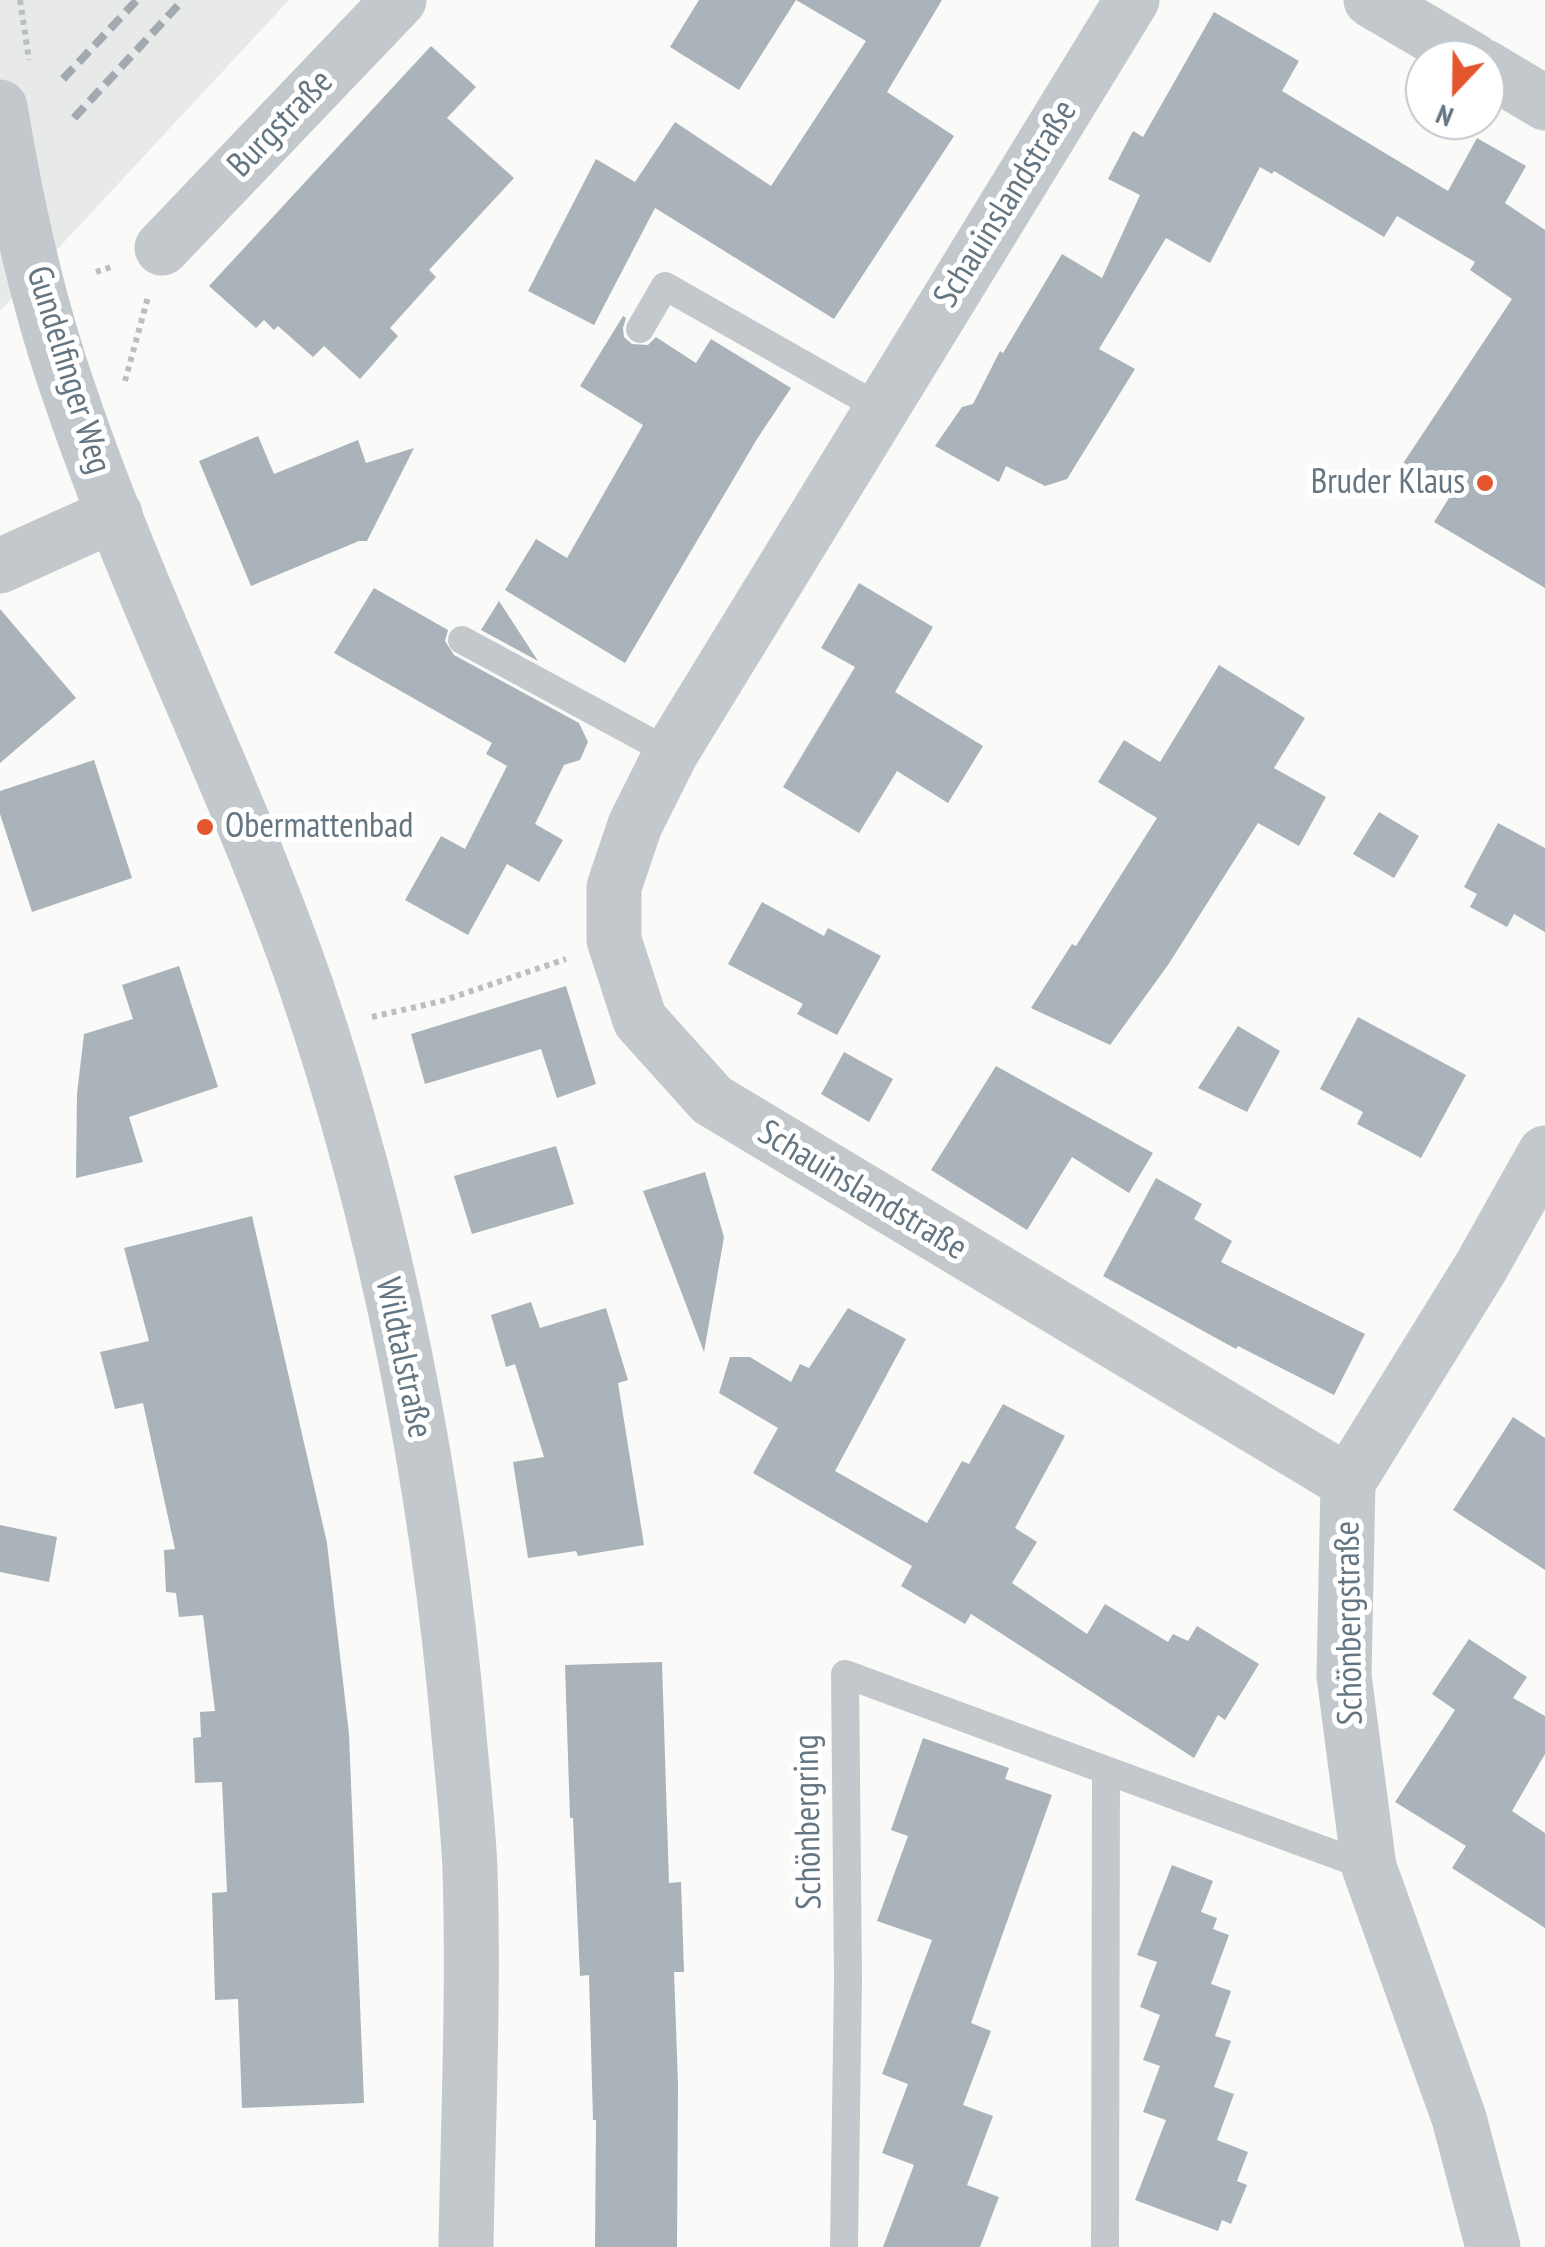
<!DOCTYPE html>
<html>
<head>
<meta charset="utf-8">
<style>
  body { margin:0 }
  #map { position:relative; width:1545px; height:2247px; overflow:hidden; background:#fafaf8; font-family:"PT Sans Narrow",sans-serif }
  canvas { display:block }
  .north { position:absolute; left:1405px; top:40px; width:100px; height:100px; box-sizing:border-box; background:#fff; border:2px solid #c1c8cd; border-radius:50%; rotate:202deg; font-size:28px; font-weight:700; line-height:40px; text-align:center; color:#657683 }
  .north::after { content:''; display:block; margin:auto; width:35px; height:45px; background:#e4572e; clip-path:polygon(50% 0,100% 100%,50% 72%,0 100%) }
</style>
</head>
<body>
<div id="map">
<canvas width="1545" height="2247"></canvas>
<div class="north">N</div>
</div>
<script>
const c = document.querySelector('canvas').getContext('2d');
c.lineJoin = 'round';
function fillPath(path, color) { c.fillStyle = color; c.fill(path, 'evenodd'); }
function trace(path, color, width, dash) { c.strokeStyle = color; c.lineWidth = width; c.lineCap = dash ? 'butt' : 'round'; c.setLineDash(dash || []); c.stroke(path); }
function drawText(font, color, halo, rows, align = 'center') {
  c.font = font + ' "PT Sans Narrow",sans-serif'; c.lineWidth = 10; c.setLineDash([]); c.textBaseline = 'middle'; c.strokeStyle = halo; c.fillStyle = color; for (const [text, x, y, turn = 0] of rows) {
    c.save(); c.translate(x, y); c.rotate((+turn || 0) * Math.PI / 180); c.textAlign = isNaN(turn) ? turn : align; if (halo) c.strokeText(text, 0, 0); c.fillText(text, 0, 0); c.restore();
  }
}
const built = new Path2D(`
  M0 0H289L0 311Z`);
const building = new Path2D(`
  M699 0H942L887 92 954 136 834 319 655 208 594 325 528 291 596 159 635 182 675 122 771 186 866 41 796 0 739 90 670 47Z
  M1214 12 1299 61 1282 91 1448 191 1477 138 1526 166 1505 203 1545 230V588L1434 522 1449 498 1400 468 1512 299 1470 270 1475 262 1397 216 1384 237 1274 171 1272 174 1260 167 1210 263 1166 238 1099 349 1135 369 1067 479 1045 486 1006 466 999 482 935 446 962 407 973 404 1000 351 1003 353 1062 254 1102 278 1140 195 1108 179 1133 131 1143 137Z
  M431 46 476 87 447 118 514 178 429 270 436 277 390 328 398 336 360 379 324 346 313 357 278 326 274 330 264 320 256 328 209 286Z
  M623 316 626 318 623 328 624 337 632 344 648 345 656 337 696 363 711 339 791 388 757 439 625 663 505 590 536 539 567 558 643 425 580 386Z
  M258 436 274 474 358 440 366 463 414 448 367 541H359L251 586 199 461Z
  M859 583 933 627 895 692 983 746 948 803 897 771 859 833 783 787 855 667 821 648Z
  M374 588 448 630 445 641 454 655 579 723 588 742 580 760 564 765 535 824 563 840 539 882 507 864 468 935 405 900 441 836 465 849 507 766 486 754 492 743 334 653Z
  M499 601 538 661 481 630Z
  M0 609 76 698 0 763Z
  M1219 665 1305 718 1274 768 1326 797 1299 846 1258 823 1168 965 1110 1045 1031 1008 1072 944 1076 946 1157 818 1098 782 1124 740 1160 762Z
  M94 760 132 878 32 912 0 814V791Z
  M1379 812 1419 836 1394 878 1353 854Z
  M1498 823 1545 848V932L1514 914 1507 927 1470 907 1477 894 1464 887Z
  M762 902 824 936 828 928 881 956 837 1035 797 1014 803 1004 728 964Z
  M179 966 218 1087 129 1117 143 1162 76 1178 77 1094 84 1034 133 1019 122 985Z
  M566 986 596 1084 557 1098 541 1049 425 1084 411 1034Z
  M1358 1017 1466 1075 1421 1158 1357 1124 1363 1112 1320 1089Z
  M1238 1026 1280 1051 1247 1112 1198 1088Z
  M844 1052 893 1079 869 1122 821 1094Z
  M996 1066 1153 1153 1129 1193 1072 1157 1027 1230 931 1170Z
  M556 1146 574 1204 472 1234 454 1176Z
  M705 1172 724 1237 704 1352 643 1191Z
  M1156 1178 1202 1204 1194 1219 1232 1241 1221 1262 1365 1334 1334 1395 1238 1346 1236 1349 1103 1276Z
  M252 1216 327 1543 349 1734 364 2103 242 2108 238 1999 215 2000 212 1893 227 1892 222 1782 195 1783 193 1738 201 1737 200 1712 215 1711 203 1615 179 1617 176 1593 166 1592 164 1550 175 1549 143 1403 115 1409 100 1352 149 1341 124 1248Z
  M531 1302 540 1328 606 1308 628 1380 618 1383 644 1545 578 1556 576 1551 528 1558 513 1462 544 1457 515 1364 506 1367 491 1315Z
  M848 1308 906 1339 835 1471 927 1523 962 1461 969 1464 1003 1404 1065 1436 1015 1528 1037 1542 1012 1583 1087 1634 1105 1604 1168 1642 1173 1634 1188 1641 1197 1626 1259 1664 1225 1720 1218 1715 1194 1758 971 1614 965 1624 901 1586 912 1566 753 1473 778 1428 719 1393 730 1357H750L791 1382 800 1364 809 1368Z
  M1513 1417 1545 1438V1570L1453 1510Z
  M0 1525 57 1537 49 1582 0 1572Z
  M1469 1639 1527 1677 1513 1698 1545 1716V1754L1512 1811 1545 1833V1928L1452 1868 1466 1846 1395 1802 1455 1710 1432 1694Z
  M662 1662 669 1883 681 1882 684 1972H674L678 2084 677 2247H595L596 2120H593L589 1975 580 1976 573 1818H570L565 1665Z
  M923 1738 1009 1768 1005 1779 1052 1795 971 2023 991 2031 963 2105 993 2116 967 2185 999 2197 980 2247H883L914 2165 882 2153 908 2084 882 2074 932 1940 877 1921 908 1836 891 1830Z
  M1172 1865 1213 1881 1201 1912 1217 1918 1213 1929 1229 1935 1211 1984 1231 1991 1215 2036 1231 2041 1214 2087 1234 2094 1217 2140 1248 2152 1237 2181 1247 2185 1231 2224 1222 2220 1218 2231 1135 2200 1166 2120 1143 2112 1160 2066 1143 2060 1160 2015 1140 2007 1157 1962 1137 1955Z`);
const path = new Path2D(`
  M20 0 29 60
  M96 272 114 266
  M125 381 148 297
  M372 1017 442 1001 566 959`);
const service = new Path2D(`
  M640 329 665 286 880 408
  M462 640 671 753
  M844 2247 848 1978 845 1674 1369 1867
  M1105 2247 1106 1770`);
const minor = new Path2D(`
  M1132 0 671 753 635 825 614 887V940L640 1020 712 1100 1348 1482
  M1371 0 1473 60
  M1485 67 1545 103
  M162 248 399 0
  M0 566 115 514
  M1493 2247 1459 2118 1369 1867 1344 1676 1348 1482 1481 1267 1545 1153`);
const tertiary = new Path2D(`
  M0 107C16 204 38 305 71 398 139 598 237 787 306 986 387 1223 438 1487 459 1736 463 1780 468 1825 470 1869 474 1995 468 2121 466 2247`);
const rail = new Path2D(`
  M63 79 137 0
  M74 118 183 0`);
const markers = [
  [1485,483,10,"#e4572e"],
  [205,827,10,"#e4572e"]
];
const streetNames = [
  ["Burgstraße",281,124,-46],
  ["Schauinslandstraße",1006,204,-58],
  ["Gundelfinger Weg",68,370,73],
  ["Schauinslandstraße",862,1191,31],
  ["Wildtalstraße",403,1358,78],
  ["Schönbergstraße",1350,1623,-91],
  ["Schönbergring",809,1822,-91]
];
const poiNames = [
  ["Bruder Klaus",1465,483],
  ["Obermattenbad",225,827,"left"]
];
fillPath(built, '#e8e9e9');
fillPath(building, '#aab3b9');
trace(path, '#bbbfc2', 6, [5, 5]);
trace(service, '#c3c8cc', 28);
trace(minor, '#c3c8cc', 55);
trace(tertiary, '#c3c8cc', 55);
trace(rail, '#a2aab0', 8, [15, 8]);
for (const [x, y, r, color] of markers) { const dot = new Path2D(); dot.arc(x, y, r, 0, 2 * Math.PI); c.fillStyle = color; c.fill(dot); trace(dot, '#fff', 4); }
drawText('35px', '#657683', '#fff', streetNames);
drawText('35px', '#657683', '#fff', poiNames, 'right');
</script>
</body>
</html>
